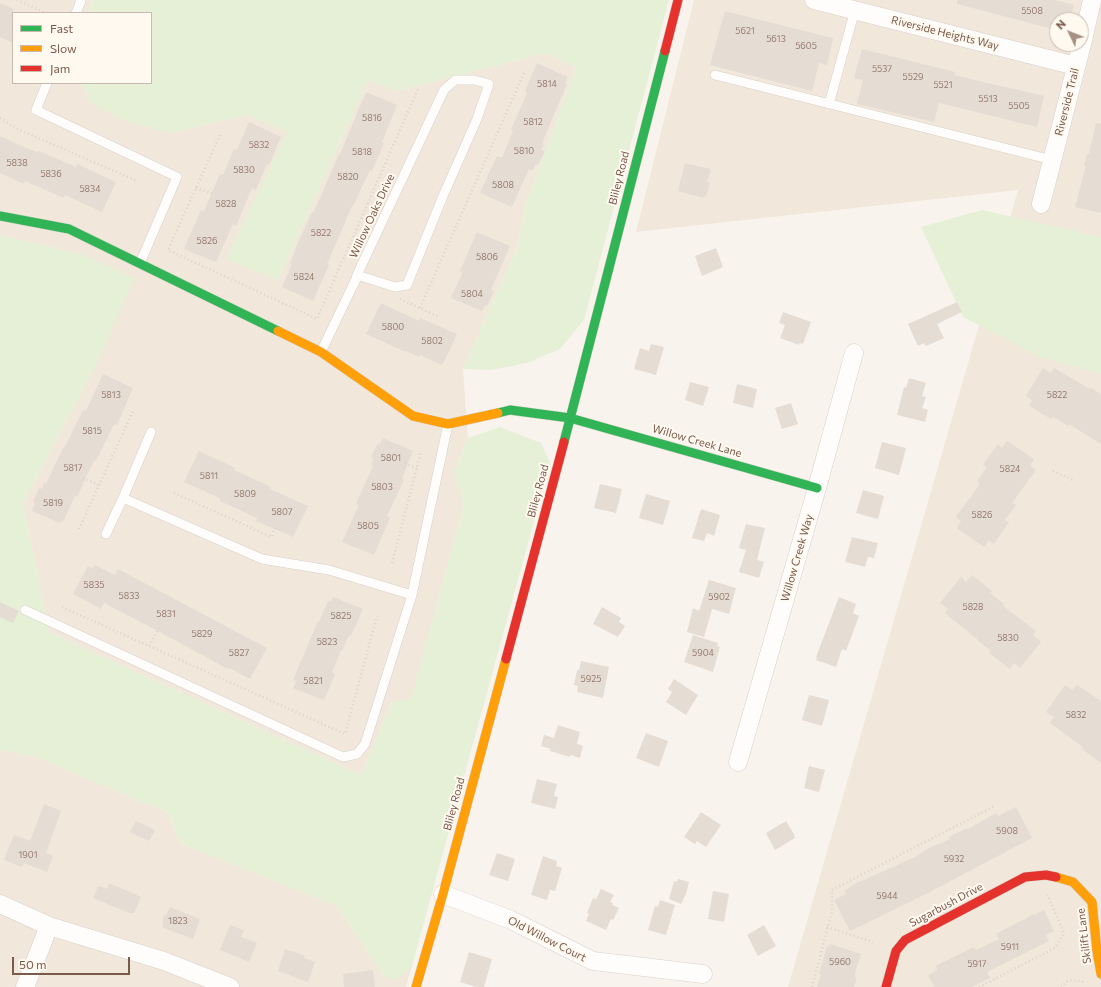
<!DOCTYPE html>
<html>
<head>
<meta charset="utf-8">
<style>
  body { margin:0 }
  #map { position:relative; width:1101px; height:987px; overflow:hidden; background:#f8f4ed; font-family:Commissioner,sans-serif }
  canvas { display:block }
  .legend { position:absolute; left:12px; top:12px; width:140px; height:72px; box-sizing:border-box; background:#fff9f0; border:1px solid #cab9ae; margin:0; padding:5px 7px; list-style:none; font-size:12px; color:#7a5a4a }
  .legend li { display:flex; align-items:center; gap:8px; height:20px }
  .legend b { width:20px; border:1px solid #cab9ae }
  .north { position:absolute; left:1049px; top:12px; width:40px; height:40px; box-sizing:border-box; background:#fff9f0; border:1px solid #cab9ae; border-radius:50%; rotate:313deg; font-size:11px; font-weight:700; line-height:16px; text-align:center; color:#7a5a4a }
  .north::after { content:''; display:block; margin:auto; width:14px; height:18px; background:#a69083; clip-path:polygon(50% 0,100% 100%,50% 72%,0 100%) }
  .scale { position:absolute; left:12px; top:957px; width:118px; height:18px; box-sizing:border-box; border:2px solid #7a5a4a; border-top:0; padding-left:5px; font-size:12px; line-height:14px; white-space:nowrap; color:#7a5a4a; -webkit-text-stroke:3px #fff9f0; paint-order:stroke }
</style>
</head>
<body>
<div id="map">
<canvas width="1101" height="987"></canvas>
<ul class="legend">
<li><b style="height:5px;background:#30b455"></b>Fast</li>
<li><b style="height:5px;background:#ff9f0a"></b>Slow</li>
<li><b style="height:5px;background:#e5322d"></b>Jam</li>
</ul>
<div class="north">N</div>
<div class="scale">50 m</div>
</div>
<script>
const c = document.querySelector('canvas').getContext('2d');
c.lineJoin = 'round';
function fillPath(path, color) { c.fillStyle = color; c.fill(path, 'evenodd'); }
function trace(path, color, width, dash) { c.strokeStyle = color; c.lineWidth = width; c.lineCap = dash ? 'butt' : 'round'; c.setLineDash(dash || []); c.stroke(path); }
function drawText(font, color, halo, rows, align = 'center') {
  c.font = font + ' Commissioner,sans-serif'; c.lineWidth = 4; c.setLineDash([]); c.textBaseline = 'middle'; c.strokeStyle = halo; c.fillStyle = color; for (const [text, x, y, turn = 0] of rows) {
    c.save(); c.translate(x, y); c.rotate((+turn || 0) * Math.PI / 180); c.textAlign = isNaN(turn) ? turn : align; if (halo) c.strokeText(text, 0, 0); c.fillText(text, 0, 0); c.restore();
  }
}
const residential = new Path2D(`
  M0 0H92L87 13H13V83H81L92 104 170 133 247 115 288 132 227 259 278 280 368 80 397 91 545 53 576 67 525 207 517 248 463 369 468 438 454 472 464 504 411 700 392 702 361 775 49 632 23 503 99 359 83 255 0 235Z
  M694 0H1101V987H788L1018 190 636 232ZM1057 20H1081V44H1057Z
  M0 750 36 757 167 812 180 843 337 906 384 976 412 966 406 987H0Z`);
const green = new Path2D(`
  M92 0H669L584 320 560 349 527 363 491 370 463 369 517 248 525 207 576 67 545 53 397 91 368 80 278 280 226 259 287 132 247 115 170 133 123 120 92 104 81 83H151V13H87Z
  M982 210 1101 237V374L1040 357 963 317 921 227Z
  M0 235 83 255 135 278 99 359 23 503 49 632 361 775 392 702 411 699 464 504 454 472 468 438 500 427 541 443 550 463 412 966 395 981 384 976 337 906 180 843 167 812 36 757 0 750Z`);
const building = new Path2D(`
  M957 0H1055L1074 5 1070 20H1057V30L957 4Z
  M0 3 13 9V43L0 37Z
  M725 11 833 38 827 65 819 63 812 91 710 65Z
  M862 49 955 72 954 75 1044 96 1037 127 939 103 934 122 857 104 863 80 854 78Z
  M537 63 568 77 565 83 567 84 542 143 544 144 541 150 545 151 538 165 536 164 532 171 529 169 512 207 480 193 497 156 502 158 513 131 511 130 527 93 525 91Z
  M366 92 397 105 382 142 384 143 377 159 372 171 370 170 353 206H352L327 264 329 265 313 301 282 287 292 264H290L295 250 312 212H314L339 154H340Z
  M249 122 281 137 269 165 267 164 256 190 252 188 236 226 233 224 216 262 184 249 201 210 204 211 220 174 223 175 234 149 237 150Z
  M1096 123 1101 124V213L1075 207 1086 166H1084L1087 154H1089Z
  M0 136 38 153 39 151 76 167 77 164 116 182 102 212 65 195 64 198 25 181 24 184 0 173Z
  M685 163 711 169 707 182 710 183 706 197 704 196 703 198 678 191Z
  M477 232 510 246 491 290 494 291 487 306 485 305 482 311 451 298 463 272 460 271Z
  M716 248 723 267 702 276 695 256Z
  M957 302 962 312 937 324 944 338 926 346 924 343 918 346 908 324Z
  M381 303 419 321 420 318 457 334 442 365 420 355 419 357 406 351V352L366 334Z
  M783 312 811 322 803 344 799 343V345L780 338 785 325 779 323Z
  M651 344 664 347 656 375 634 369 640 348 649 351Z
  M1043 368 1051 373 1054 368 1090 389 1091 388 1101 394V444L1069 424 1068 426 1053 417 1051 419 1029 406 1032 400 1026 396Z
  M103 374 133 388 117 425 114 424 96 461 94 460 77 497 75 496 63 522 61 521 60 523 32 511 35 504 33 502 39 488 42 489 44 483 46 484 64 447H65L83 410 86 411Z
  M909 378 926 383 922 396 926 397 922 408 928 410 925 422 897 415 904 387 906 388Z
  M690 382 709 387 703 406 685 400Z
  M737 384 757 389 753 408 733 403Z
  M791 403 798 424 782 429 775 408Z
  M383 438 413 451 402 478 404 480 387 516 390 518 374 555 342 542 359 505 356 504 373 466 371 465 374 459 371 457 378 443 380 444Z
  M1007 441 1034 459 1030 466 1036 470 1012 503 1016 505 1005 520 1009 522 994 544 989 540 984 547 957 528 961 521 956 517 980 484 977 481 987 467 983 465 998 444 1002 448Z
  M882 442 906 448 899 475 875 468Z
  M199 451 229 465 235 468 234 470 271 487 270 489 308 506 293 537 256 521 257 518 220 501V498L184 482Z
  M600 484 622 489 616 513 594 508Z
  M863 490 884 496 878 519 856 513Z
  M646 494 670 501 663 525 639 518Z
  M701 509 720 515 714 536 707 533 704 541 692 538Z
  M746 524 765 528 757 560 764 562 759 578 739 572 746 550 739 548Z
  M852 537 878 543 874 558 868 557 865 567 845 562Z
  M95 565 115 575 118 569 267 648 250 679 229 668 228 669 156 630 104 603 101 609 73 594 88 566 93 569Z
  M972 575 992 591 990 593 1004 604 1003 606 1036 631 1033 635 1041 642 1020 668 1014 663 1010 669 989 653 991 651 977 640H978L945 613 948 609 940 603 961 577 966 582Z
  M709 580 736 588 729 614 712 609 704 637 687 632 693 608 699 611Z
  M333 597 363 609 351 636 349 635 342 651 341 650 332 672 335 674 324 700 293 688 296 681 293 680 318 621 319 622 328 601 331 602Z
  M839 597 856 604 853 613 859 616 846 651 842 649 836 667 816 660 817 657H816Z
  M0 602 19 611 13 623 0 617Z
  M602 607 621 618 619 622 625 626 618 637 593 624Z
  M693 635 718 643 717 646 720 647 713 672 684 662Z
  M581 661 609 667 603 698 577 692 578 686 574 685 577 670H579Z
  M674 679 698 695 686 715 666 702 672 692 668 689Z
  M1065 685 1072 690 1077 685 1101 701V763L1082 749 1083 747 1050 723 1054 717 1046 712Z
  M809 695 829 700 822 726 802 720Z
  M558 725 580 732 577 744 583 746 580 758 570 755V757L550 751 551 749 541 746 544 735 554 738Z
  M646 733 668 741 659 767 636 758Z
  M809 766 825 770 819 792 804 788Z
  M537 779 557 784 554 796 558 797 555 809 531 803Z
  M44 804 61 811 46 853 53 856 47 872 24 863 22 867 4 860 14 835 30 841Z
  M1016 807 1032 838 926 894 850 931 834 900 846 894 844 891 857 883 915 857 927 849 950 839 949 837 967 828 968 829 996 813 998 816Z
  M701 812 721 825 706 847 697 841 695 844 684 837Z
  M136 821 155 830 149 841 130 832Z
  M786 821 795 836H794L795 838 775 850 766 833Z
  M497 853 515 859 508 881 489 875Z
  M543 856 557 861 556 866 562 868 555 891 550 890 547 900 531 895Z
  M678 879 689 882 686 894 681 904 669 899 674 881 677 882Z
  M109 883 141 897 134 913H129L93 898 98 886 107 889Z
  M601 889 614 895 610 902 613 903 612 905 619 908 613 920 611 919 606 930 586 921 589 914 587 913 593 898 596 899Z
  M713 891 729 894 724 922 708 919Z
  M660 900 675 905 666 935 648 930 655 906 658 907Z
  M170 907 200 919 193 939 162 927 164 915 166 916Z
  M1044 910 1054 931 1046 935 1049 941 987 972 990 978 972 987H934L928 975 938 970 935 966 974 947 976 950 999 939 996 934 1034 914V915Z
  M230 925 244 930 241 937 257 943 249 962 220 950Z
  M764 925 776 946 758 956 747 935Z
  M830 944 861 954 855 973 856 980 854 987H817L821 974H819L827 946 829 947Z
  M285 949 305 956 304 958 315 962 308 982 278 971Z
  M469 952 492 959 484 987H476L460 982Z
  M373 970 375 987H344L343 974Z`);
const path = new Path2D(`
  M17 0 46 13
  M0 118 11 125 20 130 137 181
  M220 135 168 250 317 319 418 89
  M196 188 214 194
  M400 299 437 316
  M420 308 524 73
  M405 463 417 469
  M1053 471 1073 480
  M83 478 99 485
  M174 493 271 537 276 526
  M79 529 133 411
  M392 563 421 452
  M62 607 345 734 377 616
  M149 646 159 628
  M827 927 873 942
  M812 987 832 912V890L995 806
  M979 987 1055 948 1064 933 1047 894
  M1061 987 1069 980 1082 981 1084 984`);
const lane = new Path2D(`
  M76 13 81 1 80 0
  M715 75 1052 160
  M47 83 36 110 177 177 140 263
  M829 104 855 10
  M321 352 356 279 357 275 444 90 455 80H474L489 84 477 119 443 196 407 285 395 287 357 275
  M151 432 123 498 262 559 329 570 412 595
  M106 534 123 498
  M25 610 343 757 357 754 365 744 412 595 448 424`);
const street = new Path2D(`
  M814 0 1076 66
  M1041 204 1083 40 1092 0
  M738 762 817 488 854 353
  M443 894 511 920 593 961 703 974
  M0 904 49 926 164 961 230 987
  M25 987 49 926`);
const fast = new Path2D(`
  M0 216 69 229 278 331
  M498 413 510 410 570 418 817 488
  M564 442 665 51`);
const slow = new Path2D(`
  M278 331 321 352 413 416 448 424 498 413
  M1056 877 1073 882 1092 902 1097 951 1101 974
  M416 987 443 894 506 659`);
const jam = new Path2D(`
  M665 51 678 0
  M506 659 564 442
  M886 987 896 951 905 940 1025 877 1046 875 1056 877`);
const numberNames = [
  ["5508",1032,11],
  ["5621",745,31],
  ["5613",776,39],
  ["5605",806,46],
  ["5537",882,69],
  ["5529",913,77],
  ["5814",547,84],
  ["5521",943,85],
  ["5513",988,99],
  ["5505",1019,106],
  ["5816",372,118],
  ["5812",533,122],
  ["5832",259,145],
  ["5810",524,151],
  ["5818",362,152],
  ["5838",17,163],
  ["5830",244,170],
  ["5836",51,174],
  ["5820",348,177],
  ["5808",503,185],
  ["5834",90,189],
  ["5828",226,204],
  ["5822",321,233],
  ["5826",207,241],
  ["5806",487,257],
  ["5824",304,277],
  ["5804",472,294],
  ["5800",393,327],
  ["5802",432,341],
  ["5813",111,395],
  ["5822",1057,395],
  ["5815",92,431],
  ["5801",391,458],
  ["5817",73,468],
  ["5824",1010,469],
  ["5811",209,476],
  ["5803",382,487],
  ["5809",245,494],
  ["5819",53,503],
  ["5807",282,512],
  ["5826",982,515],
  ["5805",368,526],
  ["5835",94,585],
  ["5833",129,596],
  ["5902",719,597],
  ["5828",973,607],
  ["5831",166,614],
  ["5825",341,616],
  ["5829",202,634],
  ["5830",1008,638],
  ["5823",327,642],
  ["5827",239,653],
  ["5904",703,653],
  ["5925",591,679],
  ["5821",313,681],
  ["5832",1076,715],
  ["5908",1007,831],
  ["1901",28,855],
  ["5932",954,859],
  ["5944",887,896],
  ["1823",178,921],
  ["5911",1010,947],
  ["5960",840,962],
  ["5917",977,964]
];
const streetNames = [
  ["Riverside Heights Way",945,33,14],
  ["Riverside Trail",1067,102,-76],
  ["Bliley Road",619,178,-76],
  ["Willow Oaks Drive",372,216,-65],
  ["Willow Creek Lane",697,441,16],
  ["Bliley Road",538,491,-75],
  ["Willow Creek Way",797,558,-74],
  ["Bliley Road",454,804,-75],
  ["Sugarbush Drive",946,905,-28],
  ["Skilift Lane",1084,936,-97],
  ["Old Willow Court",547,939,27]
];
fillPath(residential, '#f1e7da');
fillPath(green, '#e5f0d7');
fillPath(building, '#e5dcd4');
trace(lane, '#d8d0ca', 10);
trace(street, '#d8d0ca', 19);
trace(fast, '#d8d0c9', 10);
trace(slow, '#d8d0c9', 10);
trace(jam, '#d8d0c9', 10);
trace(path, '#dcd3ce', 2.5, [1, 3]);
trace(lane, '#fefdfc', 9);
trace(street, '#fefdfc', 18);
trace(fast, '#30b455', 9);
trace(slow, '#ff9f0a', 9);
trace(jam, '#e5322d', 9);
drawText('9px', '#967c6f', null, numberNames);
drawText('11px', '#7a5a4a', '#fff9f0', streetNames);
</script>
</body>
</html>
